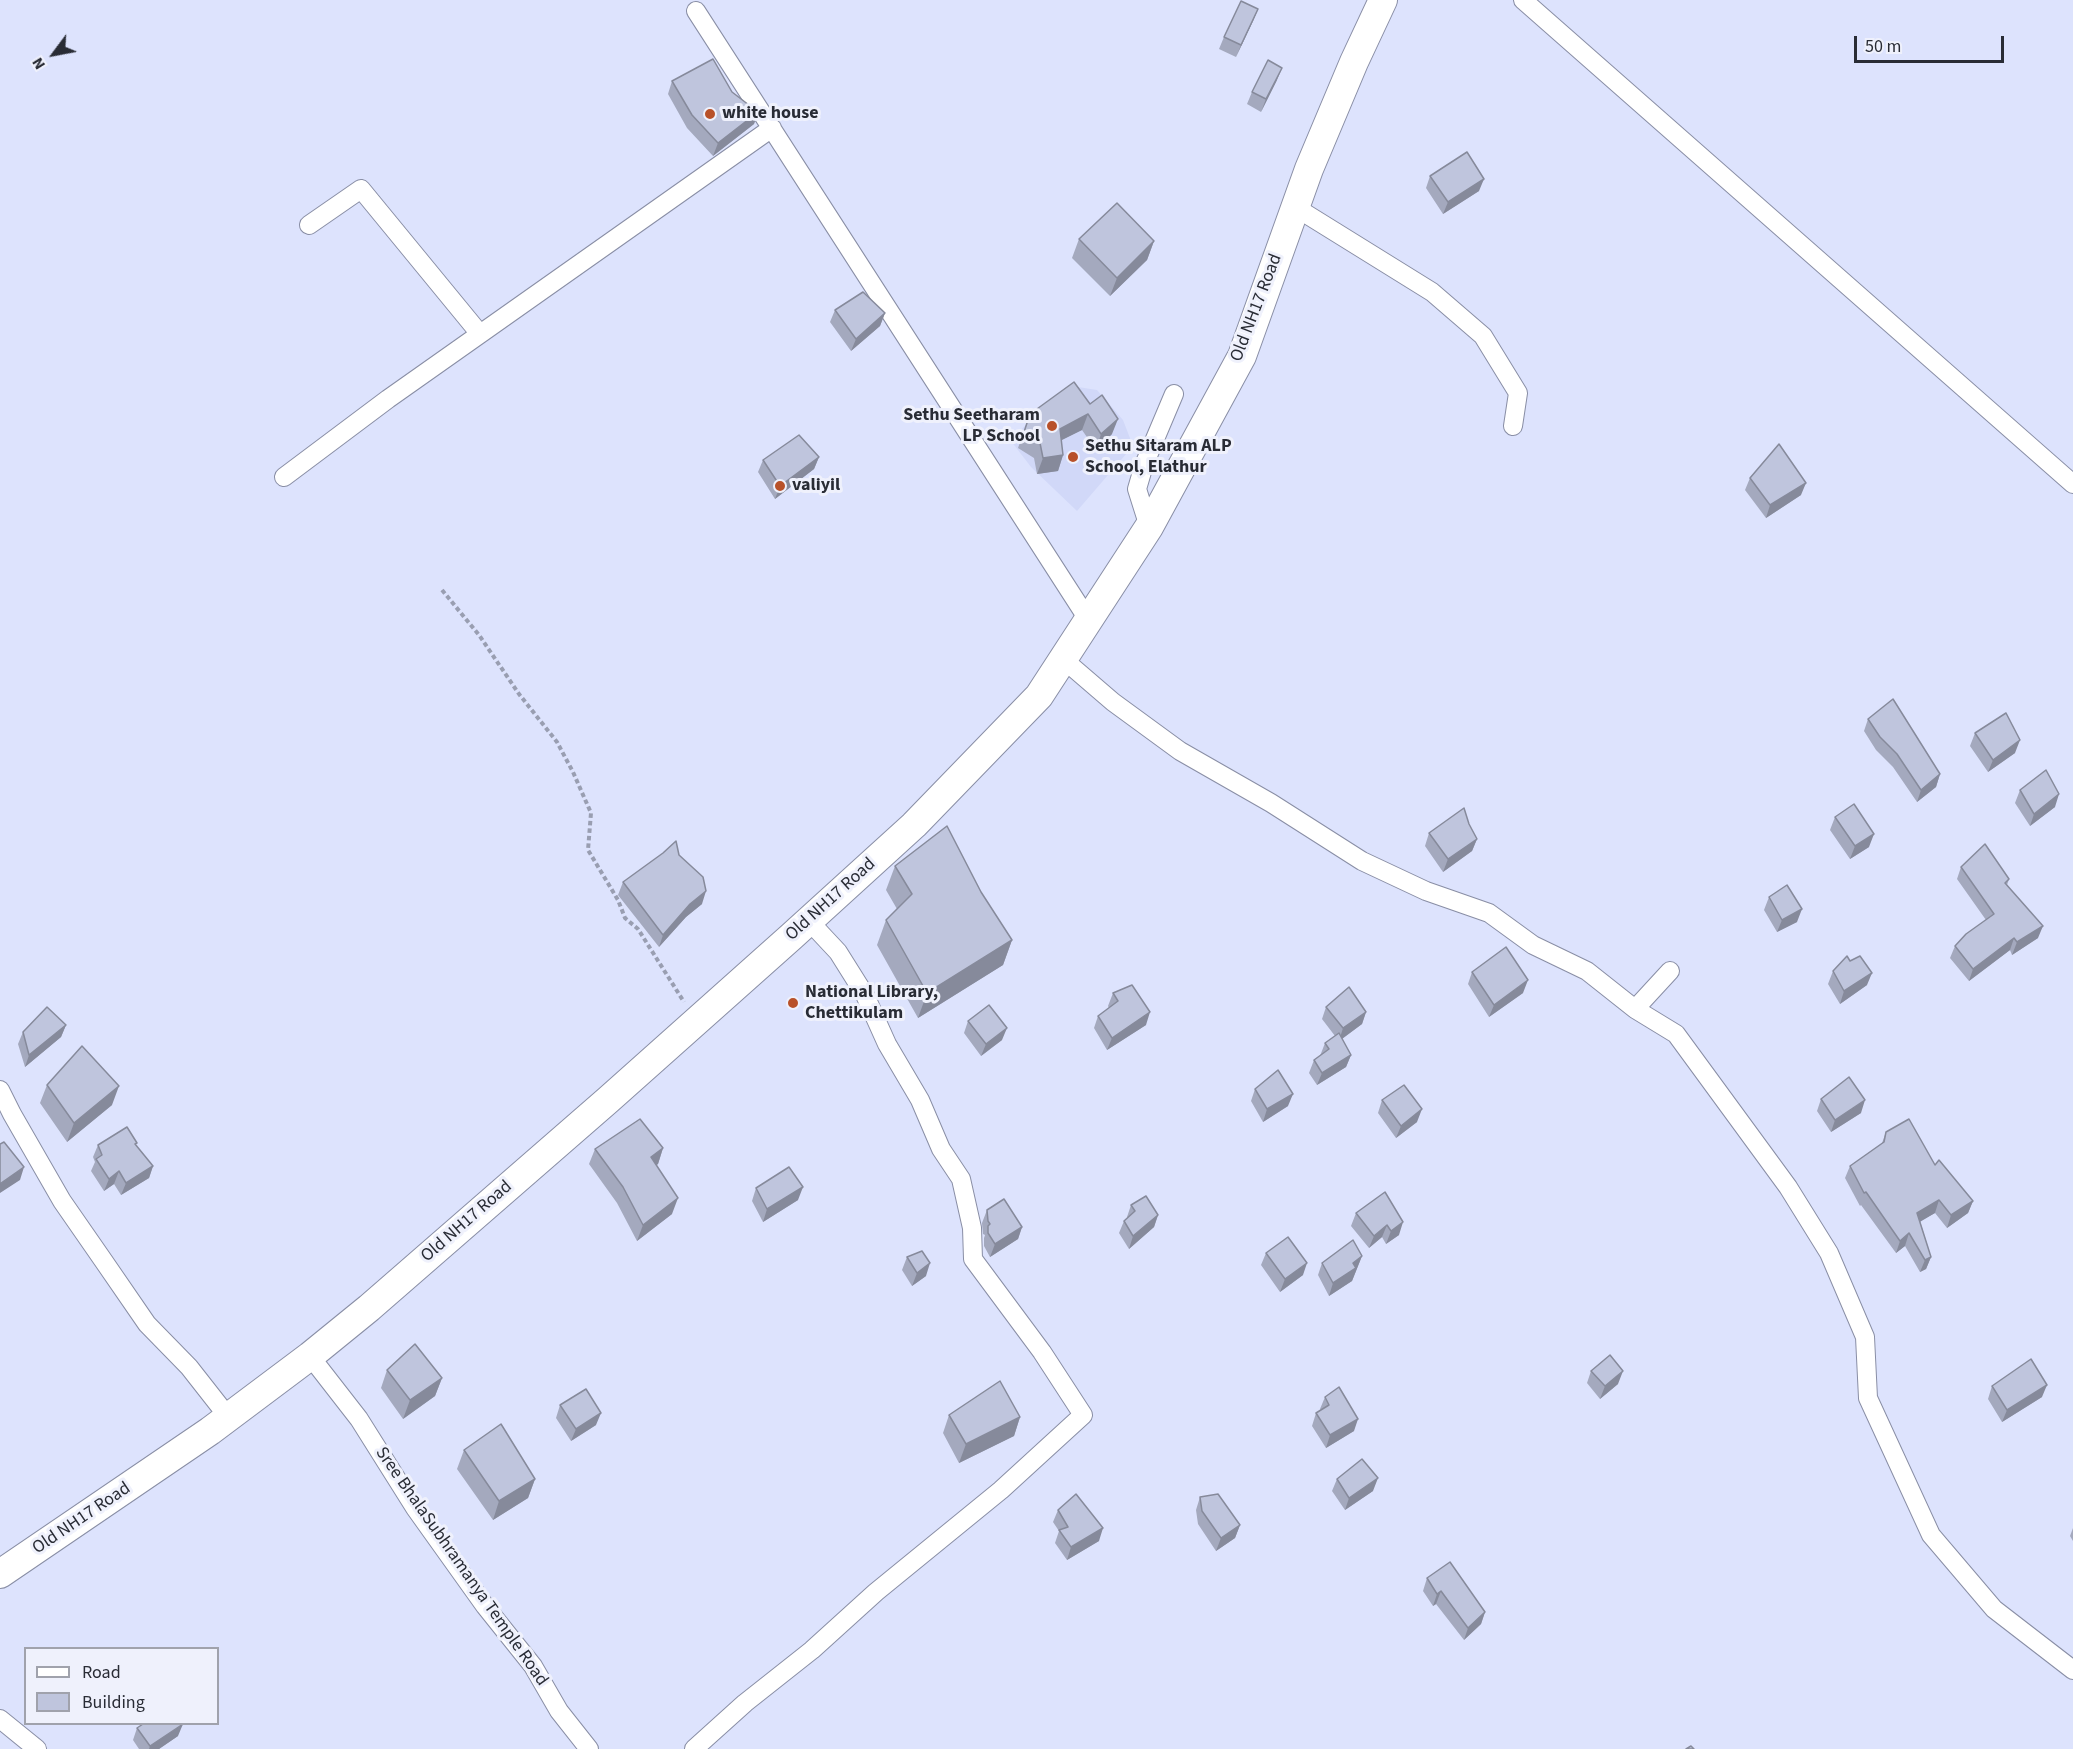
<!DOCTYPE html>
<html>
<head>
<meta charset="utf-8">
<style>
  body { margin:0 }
  #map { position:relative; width:2073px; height:1749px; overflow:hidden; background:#dde3fd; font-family:"Source Sans 3",sans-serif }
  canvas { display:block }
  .legend { position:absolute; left:24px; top:1647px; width:195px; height:78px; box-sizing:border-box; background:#eff1fc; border:2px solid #a0a2ac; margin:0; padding:8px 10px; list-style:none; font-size:18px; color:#292c35 }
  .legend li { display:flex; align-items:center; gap:12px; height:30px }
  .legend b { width:30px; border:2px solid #a0a2ac }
  .north { position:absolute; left:24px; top:24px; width:60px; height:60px; -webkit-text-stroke:4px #eff1fc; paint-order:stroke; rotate:238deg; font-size:16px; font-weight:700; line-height:24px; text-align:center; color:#292c35 }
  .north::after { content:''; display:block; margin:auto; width:21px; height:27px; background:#292c35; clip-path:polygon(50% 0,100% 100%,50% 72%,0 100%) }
  .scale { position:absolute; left:1854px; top:36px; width:150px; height:27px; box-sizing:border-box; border:3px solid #292c35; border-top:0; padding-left:8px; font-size:18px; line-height:21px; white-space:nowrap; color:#292c35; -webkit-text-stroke:4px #eff1fc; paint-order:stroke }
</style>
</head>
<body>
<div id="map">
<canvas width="2073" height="1749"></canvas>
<ul class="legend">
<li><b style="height:8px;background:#fff"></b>Road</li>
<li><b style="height:16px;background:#bfc5dd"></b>Building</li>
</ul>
<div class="north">N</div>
<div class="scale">50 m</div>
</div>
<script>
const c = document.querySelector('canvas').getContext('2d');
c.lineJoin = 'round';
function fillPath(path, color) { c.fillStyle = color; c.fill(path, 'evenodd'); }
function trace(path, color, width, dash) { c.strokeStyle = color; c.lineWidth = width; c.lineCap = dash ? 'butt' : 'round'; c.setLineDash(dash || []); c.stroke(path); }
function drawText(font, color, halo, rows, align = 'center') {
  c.font = font + ' "Source Sans 3",sans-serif'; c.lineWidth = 6; c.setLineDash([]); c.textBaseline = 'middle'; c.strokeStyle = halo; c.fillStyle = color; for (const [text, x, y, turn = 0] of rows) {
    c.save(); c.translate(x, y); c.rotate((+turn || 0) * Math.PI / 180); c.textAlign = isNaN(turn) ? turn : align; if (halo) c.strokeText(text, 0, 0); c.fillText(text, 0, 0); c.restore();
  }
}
const built = new Path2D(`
  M1078 387 1097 390 1123 420 1133 446 1077 511 1031 467 1011 441 1040 409Z`);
const path = new Path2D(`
  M442 590 479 635 519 694 557 742 573 772 591 813 588 850 618 900 625 918 638 929 684 1002`);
const minor = new Path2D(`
  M1523 0 2073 484
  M696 11 1089 621
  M1295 207 1432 292 1483 336 1518 393 1513 426
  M309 225 361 189 480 334
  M284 477 388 399 772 128
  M1149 527 1137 489 1144 465 1174 394
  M1063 659 1113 702 1180 751 1271 803 1362 861 1426 891 1489 913 1533 945 1587 971 1635 1009 1676 1034 1788 1187 1829 1253 1865 1337 1868 1398 1931 1535 1994 1609 2073 1670
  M1635 1009 1670 971
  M0 1090 12 1114 62 1201 105 1263 147 1324 189 1367 229 1418
  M310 1356 359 1419 415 1508 485 1606 533 1666 559 1711 589 1749
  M0 1719 37 1749
  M694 1749 745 1703 812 1650 876 1592 1001 1490 1083 1415 1042 1352 973 1259 972 1228 961 1179 941 1149 920 1100 887 1044 865 995 838 952 809 921`);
const primary = new Path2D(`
  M0 1574 210 1431 310 1356 369 1308 608 1100 792 936 914 825 1039 696 1149 527 1242 356 1309 169 1354 62 1383 0`);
const wall = new Path2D(`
  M1258 9 1253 21 1236 57 1219 49 1224 37Z
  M1277 80 1261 112 1247 104 1252 92Z
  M672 81 732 92 758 112 754 124 713 156 687 128 668 94Z
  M1430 176 1479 191 1443 214 1426 188Z
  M1079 239 1154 241 1147 260 1110 296 1072 258Z
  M835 310 885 313 880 326 851 351 830 322Z
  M1074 382 1112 434 1096 450 1082 430 1061 440 1063 455 1058 471 1037 474 1034 458 1018 448 1030 414Z
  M819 457 814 469 775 499 758 472 763 460Z
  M1750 478 1801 495 1766 518 1745 490Z
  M1868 719 1940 774 1936 787 1917 802 1893 767 1876 750 1864 731Z
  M1975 733 2015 753 1988 772 1970 746Z
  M2020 790 2055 807 2030 826 2015 803Z
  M1835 817 1869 847 1850 859 1830 830Z
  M1469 824 1477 839 1472 851 1443 872 1425 846 1429 833Z
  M679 855 702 904 686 917 659 947 618 895 623 882Z
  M895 866 981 892 1012 940 1003 965 918 1018 877 945 886 920 897 909 886 890Z
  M1961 867 2009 879 2007 885 2038 938 2012 955 2010 950 1969 981 1950 958 1955 946 1986 920 1957 879Z
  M1769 897 1797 922 1777 932 1764 910Z
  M1833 971 1867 985 1840 1004 1828 984Z
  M1472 972 1523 993 1489 1017 1468 984Z
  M1113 993 1146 1025 1107 1050 1094 1028 1098 1016 1109 1008 1108 1006Z
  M1326 1007 1366 1012 1362 1024 1342 1039 1351 1055 1346 1067 1317 1085 1309 1073 1314 1060 1320 1056 1325 1043 1335 1036 1322 1019Z
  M968 1021 1002 1040 981 1056 964 1033Z
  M66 1025 61 1037 25 1067 18 1044 23 1032Z
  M47 1085 112 1105 67 1142 40 1103Z
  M1255 1089 1288 1106 1263 1122 1251 1101Z
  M1821 1099 1861 1113 1831 1132 1817 1111Z
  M1382 1100 1417 1122 1396 1138 1378 1113Z
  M1886 1132 1935 1165 1973 1201 1968 1213 1947 1228 1935 1213 1920 1221 1931 1257 1926 1269 1920 1272 1905 1246 1896 1253 1861 1205 1860 1206 1845 1178 1850 1166 1882 1143Z
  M98 1145 136 1146 153 1166 149 1178 121 1195 114 1184 104 1191 91 1171 95 1162 93 1157Z
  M663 1148 658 1164 656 1165 672 1214 637 1241 617 1203 589 1164 595 1149Z
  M756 1188 798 1200 763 1222 752 1201Z
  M1385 1192 1399 1235 1386 1244 1382 1237 1369 1248 1351 1226 1356 1213Z
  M1131 1205 1158 1215 1154 1227 1129 1249 1119 1233 1124 1221 1127 1218V1217Z
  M987 1210 1022 1227 1018 1239 990 1257 984 1246V1238L985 1235 983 1234 982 1223Z
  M1266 1253 1303 1275 1280 1292 1261 1265Z
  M1362 1256 1352 1281 1329 1296 1318 1275 1322 1263Z
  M907 1257 926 1276 912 1286 902 1270Z
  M387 1370 442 1378 435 1396 403 1419 381 1388Z
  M1591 1371 1618 1384 1600 1399 1587 1383Z
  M1992 1386 2042 1397 2002 1422 1988 1399Z
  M1325 1397 1354 1431 1326 1448 1312 1426 1316 1413 1321 1410 1320 1409Z
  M560 1405 596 1425 571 1441 556 1418Z
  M949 1415 1020 1417 1014 1436 959 1463 943 1433Z
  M464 1450 535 1479 528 1498 493 1520 457 1469Z
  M1337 1479 1373 1491 1345 1510 1332 1491Z
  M1200 1497 1240 1525 1235 1538 1216 1551 1198 1524 1196 1510Z
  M1058 1510 1099 1541 1067 1560 1055 1543 1059 1531 1053 1522Z
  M2073 1528V1541L2070 1536Z
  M1427 1578 1485 1612 1481 1624 1464 1640 1436 1604 1433 1606 1423 1591Z
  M137 1728 178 1736 159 1749H139L133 1740Z`);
const shadedWall = new Path2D(`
  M1258 9 1253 21 1236 57 1241 45Z
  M1282 68 1277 80 1261 112 1266 99Z
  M758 112 754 124 713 156 718 143Z
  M1484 179 1479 191 1443 214 1448 202Z
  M1154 241 1147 260 1110 296 1117 278Z
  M885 313 880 326 851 351 856 339Z
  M1088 414 1082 430 1054 444 1060 429Z
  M1118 419 1112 434 1096 450 1101 434Z
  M1063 455 1058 471 1037 474 1043 458Z
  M819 457 814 469 775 499 780 486Z
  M1806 483 1801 495 1766 518 1770 505Z
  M2020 740 2015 753 1988 772 1993 760Z
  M1940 774 1936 787 1917 802 1921 790Z
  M2059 794 2055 807 2030 826 2034 814Z
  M1874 834 1869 847 1850 859 1855 846Z
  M1477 839 1472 851 1443 872 1448 859Z
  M706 891 702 904 686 917 659 947 663 935 690 904Z
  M1802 909 1797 922 1777 932 1782 920Z
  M2043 926 2038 938 2012 955 2017 942Z
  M2014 938 2010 950 1969 981 1973 969Z
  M1012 940 1003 965 918 1018 927 993Z
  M1872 973 1867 985 1840 1004 1844 991Z
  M1528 980 1523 993 1489 1017 1494 1005Z
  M1150 1012 1146 1025 1107 1050 1112 1038Z
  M1366 1012 1362 1024 1339 1041 1343 1028Z
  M66 1025 61 1037 25 1067 29 1055Z
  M1007 1028 1002 1040 981 1056 986 1044Z
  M1351 1055 1346 1067 1317 1085 1322 1073Z
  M119 1086 112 1105 67 1142 74 1123Z
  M1293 1094 1288 1106 1263 1122 1267 1109Z
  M1865 1100 1861 1113 1831 1132 1835 1120Z
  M1422 1109 1417 1122 1396 1138 1401 1126Z
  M663 1148 658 1164 646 1173 651 1157Z
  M153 1166 149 1178 121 1195 126 1183Z
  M24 1167 20 1180 0 1193V1184Z
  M119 1171 114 1184 104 1191 109 1179Z
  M803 1187 798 1200 763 1222 767 1209Z
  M678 1198 672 1214 637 1241 643 1225Z
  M1939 1200 1935 1213 1913 1226 1917 1213Z
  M1973 1201 1968 1213 1947 1228 1951 1215Z
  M1158 1215 1154 1227 1129 1249 1133 1236Z
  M1403 1222 1399 1235 1386 1244 1391 1231Z
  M1387 1225 1382 1237 1369 1248 1374 1236Z
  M1022 1227 1018 1239 990 1257 995 1244Z
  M1909 1233 1905 1246 1896 1253 1900 1241Z
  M1362 1256 1352 1281 1329 1296 1333 1283 1353 1263Z
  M1931 1257 1926 1269 1920 1272 1925 1260Z
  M930 1263 926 1276 912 1286 917 1273Z
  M1307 1263 1303 1275 1280 1292 1285 1279Z
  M1623 1371 1618 1384 1600 1399 1605 1386Z
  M442 1378 435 1396 403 1419 410 1400Z
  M2047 1385 2042 1397 2002 1422 2007 1410Z
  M601 1413 596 1425 571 1441 576 1429Z
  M1020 1417 1014 1436 959 1463 966 1444Z
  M1358 1419 1354 1431 1326 1448 1330 1435Z
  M1378 1478 1373 1491 1345 1510 1349 1498Z
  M535 1479 528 1498 493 1520 499 1501Z
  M1240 1525 1235 1538 1216 1551 1221 1538Z
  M1103 1528 1099 1541 1067 1560 1071 1547Z
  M1441 1591 1436 1604 1433 1606 1437 1594Z
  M1485 1612 1481 1624 1464 1640 1468 1628Z
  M183 1724 178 1736 159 1749H149L150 1746Z`);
const building = new Path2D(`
  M1241 1 1258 9 1241 45 1224 37Z
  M713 59 732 92 758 112 718 143 692 115 672 81Z
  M1268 60 1282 68 1266 99 1252 92Z
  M1467 152 1484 179 1448 202 1430 176Z
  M1117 203 1154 241 1117 278 1079 239Z
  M863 292 885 313 856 339 835 310Z
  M1074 382 1090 404 1102 395 1118 419 1101 434 1088 414 1060 429 1063 455 1043 458 1040 443 1024 432 1030 414Z
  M799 435 819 457 780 486 763 460Z
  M1779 444 1806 483 1770 505 1750 478Z
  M1893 699 1940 774 1921 790 1897 754 1880 737 1868 719Z
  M2006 713 2020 740 1993 760 1975 733Z
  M2046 770 2059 794 2034 814 2020 790Z
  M1854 804 1874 834 1855 846 1835 817Z
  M1464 808 1469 824 1477 839 1448 859 1429 833Z
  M947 826 981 892 1012 940 927 993 886 920 912 894 895 866Z
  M676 841 679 855 703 877 706 891 690 904 663 935 623 882 663 853Z
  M1985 844 2009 879 2005 883 2043 926 2017 942 2014 938 1973 969 1955 946 1966 934 1994 914 1961 867Z
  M1787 885 1802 909 1782 920 1769 897Z
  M1506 947 1528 980 1494 1005 1472 972Z
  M1847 956 1850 961 1860 956 1872 973 1844 991 1833 971Z
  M1132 985 1150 1012 1112 1038 1098 1016 1118 1001 1113 993Z
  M1349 987 1366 1012 1343 1028 1326 1007Z
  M989 1005 1007 1028 986 1044 968 1021Z
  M47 1007 66 1025 29 1055 23 1032Z
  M1339 1033 1351 1055 1322 1073 1314 1060 1329 1049 1325 1043Z
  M82 1046 119 1086 74 1123 47 1085Z
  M1278 1070 1293 1094 1267 1109 1255 1089Z
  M1849 1077 1865 1100 1835 1120 1821 1099Z
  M1404 1085 1422 1109 1401 1126 1382 1100Z
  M640 1119 663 1148 651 1157 678 1198 643 1225 623 1187 595 1149Z
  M1909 1119 1935 1165 1939 1160 1973 1201 1951 1215 1939 1200 1917 1213 1931 1257 1925 1260 1909 1233 1900 1241 1866 1192 1864 1193 1850 1166 1884 1142 1886 1132Z
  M127 1127 137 1143 135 1144 153 1166 126 1183 119 1171 109 1179 96 1159 102 1155 98 1145Z
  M4 1142 24 1167 0 1184V1144Z
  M789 1167 803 1187 767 1209 756 1188Z
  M1385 1192 1403 1222 1391 1231 1387 1225 1374 1236 1356 1213Z
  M1146 1196 1158 1215 1133 1236 1124 1221 1135 1211 1131 1205Z
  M1004 1199 1022 1227 995 1244 988 1233V1226L990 1224 988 1221 987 1210Z
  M1288 1237 1307 1263 1285 1279 1266 1253Z
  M1353 1240 1362 1256 1353 1263 1356 1268 1333 1283 1322 1263Z
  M922 1251 930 1263 917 1273 907 1257Z
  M415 1344 442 1378 410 1400 387 1370Z
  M1610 1355 1623 1371 1605 1386 1591 1371Z
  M2031 1359 2047 1385 2007 1410 1992 1386Z
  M1000 1381 1020 1417 966 1444 949 1415Z
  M1339 1387 1358 1419 1330 1435 1316 1413 1329 1405 1325 1397Z
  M586 1389 601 1413 576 1429 560 1405Z
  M501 1424 535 1479 499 1501 464 1450Z
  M1362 1459 1378 1478 1349 1498 1337 1479Z
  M1076 1494 1103 1528 1071 1547 1059 1530 1068 1527 1058 1510Z
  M1218 1494 1240 1525 1221 1538 1202 1511 1200 1497Z
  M1450 1562 1485 1612 1468 1628 1441 1591 1437 1594 1427 1578Z
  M143 1724H183L150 1746 137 1728Z
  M1691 1746 1694 1749H1686Z`);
const markers = [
  [710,114,6,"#b85129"],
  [1052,426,6,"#b85129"],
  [1073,457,6,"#b85129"],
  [780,486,6,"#b85129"],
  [793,1003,6,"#b85129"]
];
const poiNames = [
  ["white house",722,114],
  ["Sethu Seetharam",1040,416,"right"],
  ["LP School",1040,437,"right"],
  ["Sethu Sitaram ALP",1085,447],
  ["School, Elathur",1085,468],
  ["valiyil",792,486],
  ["National Library,",805,993],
  ["Chettikulam",805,1014]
];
const streetNames = [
  ["Old NH17 Road",1257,308,-69],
  ["Old NH17 Road",831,900,-42],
  ["Old NH17 Road",467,1222,-41],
  ["Old NH17 Road",82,1519,-34],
  ["Sree BhalaSubhramanya Temple Road",461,1567,55]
];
fillPath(built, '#d1d8f8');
trace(minor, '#898ea5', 20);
trace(primary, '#898ea5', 30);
trace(path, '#999eb1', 4, [4.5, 3]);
trace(minor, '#fff', 18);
trace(primary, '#fff', 28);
fillPath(wall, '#a4a9be');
fillPath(shadedWall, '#868a9b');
fillPath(building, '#bfc5dd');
trace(building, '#868a9b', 1.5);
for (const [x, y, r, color] of markers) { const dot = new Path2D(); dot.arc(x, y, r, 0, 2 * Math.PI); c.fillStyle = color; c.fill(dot); trace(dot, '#eff1fc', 2); }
drawText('bold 18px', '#292c35', '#eff1fc', poiNames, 'left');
drawText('18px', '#292c35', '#eff1fc', streetNames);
</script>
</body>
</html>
